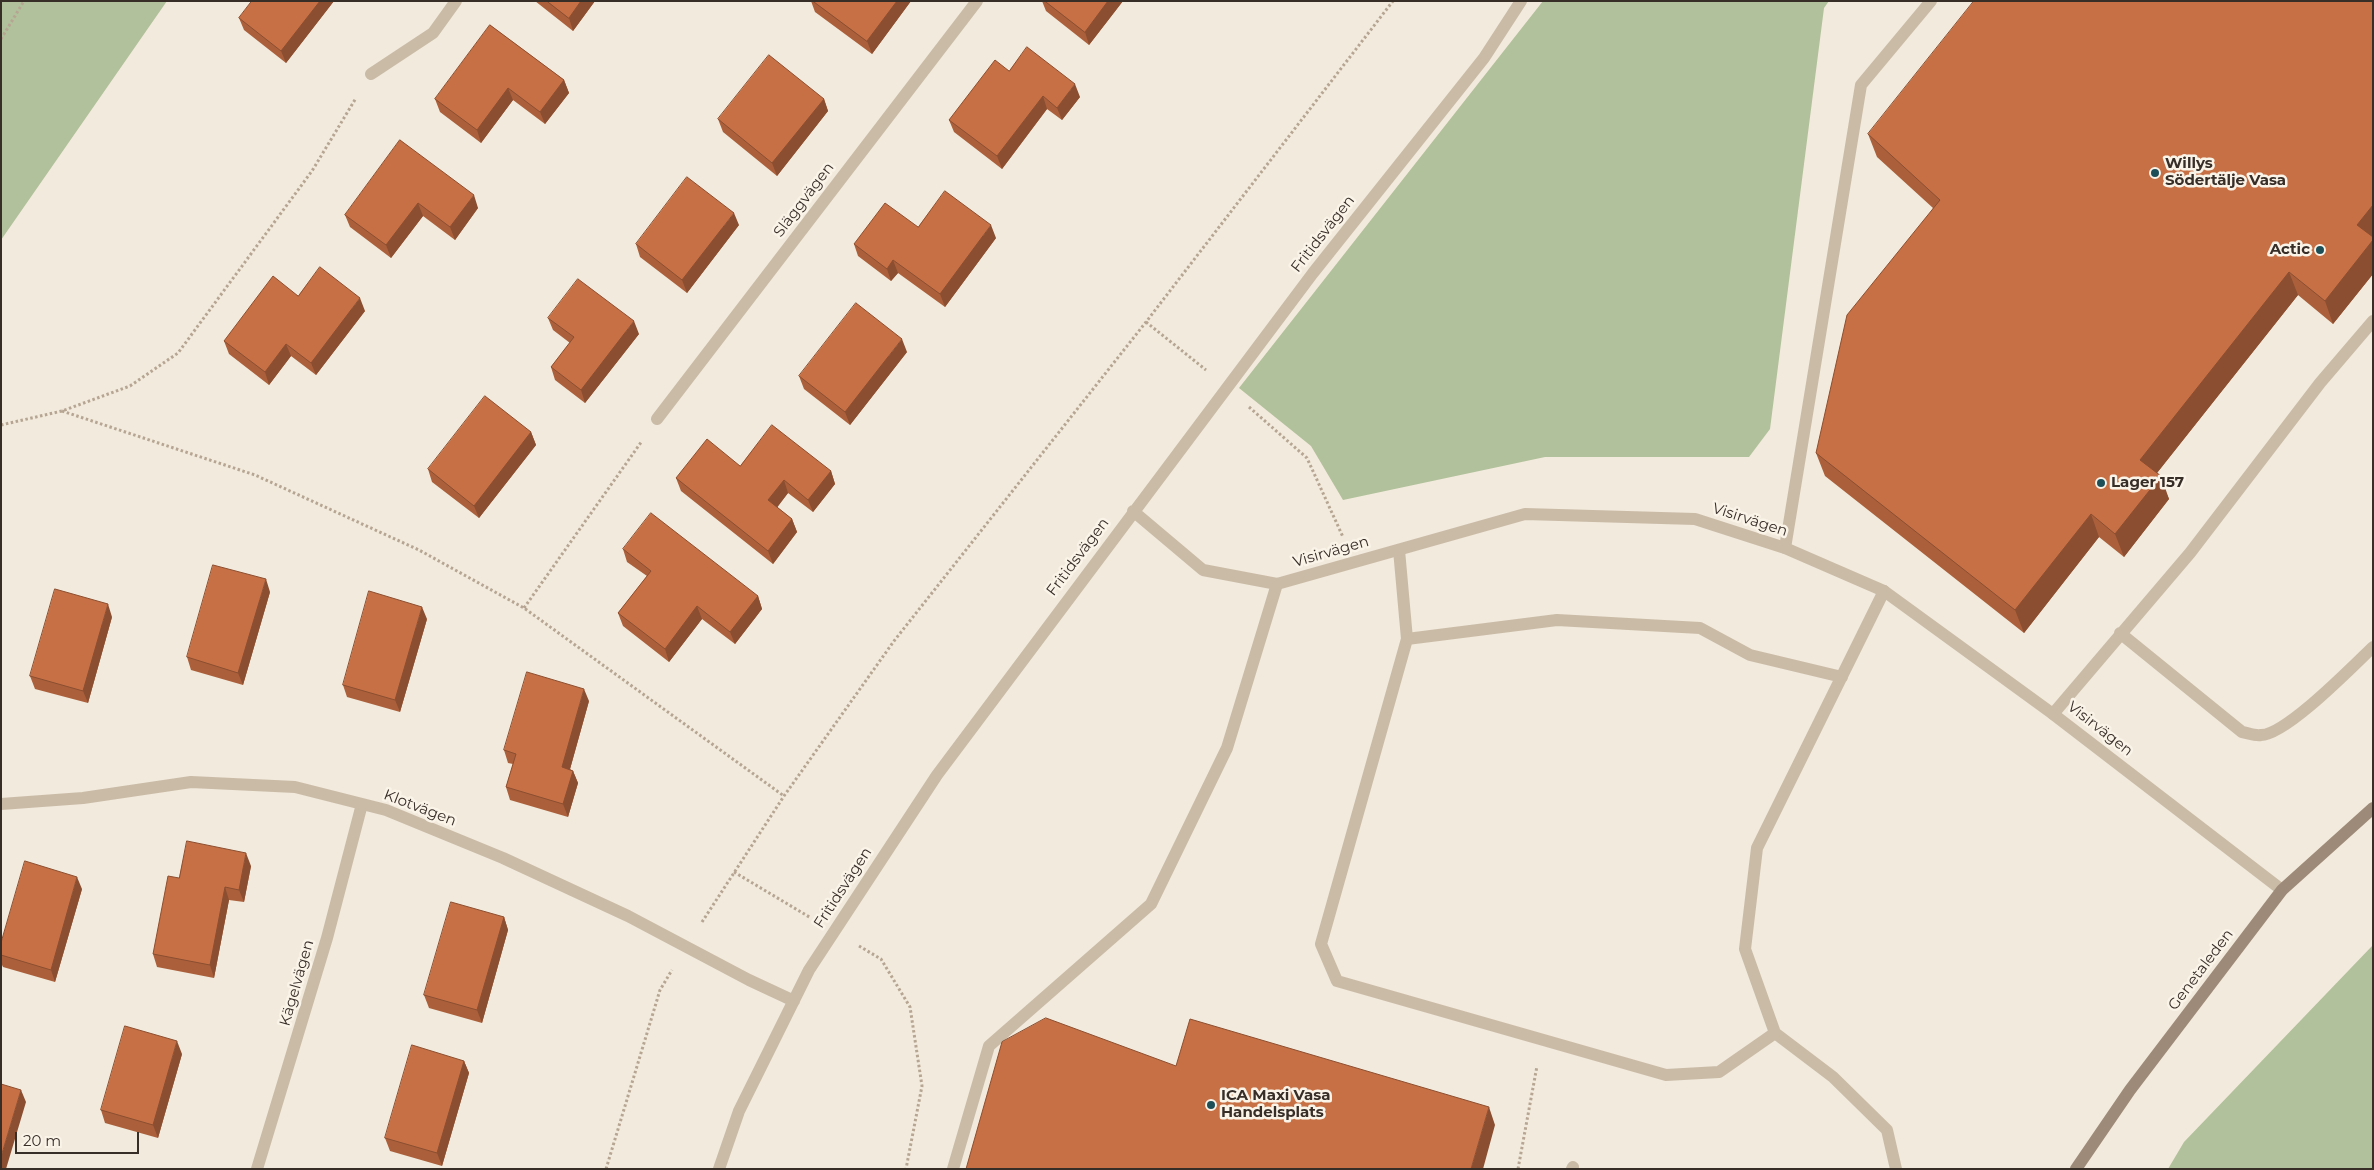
<!DOCTYPE html>
<html>
<head>
<meta charset="utf-8">
<style>
  body { margin:0 }
  #map { position:relative; width:2374px; height:1170px; overflow:hidden; background:#f2eadc; font-family:Montserrat,sans-serif }
  canvas { display:block }
  .frame { position:absolute; inset:0; border:2px solid #372e28; pointer-events:none }
  .scale { position:absolute; left:15px; top:1132px; width:124px; height:22px; box-sizing:border-box; border:2px solid #372e28; border-top:0; padding-left:6px; font-size:15px; line-height:18px; white-space:nowrap; color:#372e28; -webkit-text-stroke:4px #faf3e8; paint-order:stroke }
</style>
</head>
<body>
<div id="map">
<canvas width="2374" height="1170"></canvas>
<div class="frame"></div>
<div class="scale">20 m</div>
</div>
<script>
const c = document.querySelector('canvas').getContext('2d');
c.lineJoin = 'round';
function fillPath(path, color) { c.fillStyle = color; c.fill(path, 'evenodd'); }
function trace(path, color, width, dash) { c.strokeStyle = color; c.lineWidth = width; c.lineCap = dash ? 'butt' : 'round'; c.setLineDash(dash || []); c.stroke(path); }
function drawText(font, color, halo, rows, align = 'center') {
  c.font = font + ' Montserrat,sans-serif'; c.lineWidth = 5; c.setLineDash([]); c.textBaseline = 'middle'; c.strokeStyle = halo; c.fillStyle = color; for (const [text, x, y, turn = 0] of rows) {
    c.save(); c.translate(x, y); c.rotate((+turn || 0) * Math.PI / 180); c.textAlign = isNaN(turn) ? turn : align; if (halo) c.strokeText(text, 0, 0); c.fillText(text, 0, 0); c.restore();
  }
}
const green = new Path2D(`
  M1 1H167L1 240Z
  M1543 1H1829L1824 8 1770 429 1749 457H1545L1343 500 1311 446 1239 388Z
  M2373 945V1169H2168L2184 1142Z`);
const path = new Path2D(`
  M1 39 24 1
  M1146 322 1206 370
  M1249 407 1307 458 1343 537
  M62 411 255 475 419 550 524 608 784 796
  M1 425 62 411 130 386 178 353 312 171 356 98
  M524 608 642 441
  M734 872 811 918
  M702 922 784 796 894 641 1146 322 1393 1
  M859 946 881 959 910 1007 922 1086 906 1169
  M606 1169 660 990 672 970
  M1518 1169 1537 1066`);
const service = new Path2D(`
  M1785 548 1861 85 1931 1
  M1399 550 1407 639 1321 944 1337 981 1666 1075 1719 1072 1775 1033
  M1884 591 1757 848 1745 949 1775 1033 1833 1077 1887 1130 1896 1169
  M2120 633 2242 732C2248 733 2255 736 2261 735 2286 735 2353 666 2373 647
  M1407 639 1557 620 1700 628 1750 655 1842 677
  M2053 714 2190 553 2320 383 2373 321
  M953 1169 989 1046 1151 904 1227 748 1277 584
  M1572 1169 1573 1167`);
const minor = new Path2D(`
  M371 74 433 33 456 1
  M657 419 977 1
  M1133 511 1203 570 1277 584 1525 514 1695 519 1785 548 1884 591 2053 714 2282 890
  M1 804 83 798 191 782 295 787 386 810 503 858 628 916 749 980 794 1001
  M257 1169 327 938 362 804
  M719 1169 739 1111 809 970 937 775 1313 273 1484 58 1521 1`);
const secondary = new Path2D(`
  M2076 1169 2130 1090 2282 890 2373 808`);
const wall = new Path2D(`
  M252 1H334L286 63 244 30 239 18Z
  M535 1H595L573 31Z
  M811 1H911L872 54 815 12Z
  M1042 1H1123L1089 45 1046 11Z
  M2373 1V274L2333 324 2298 295 2157 473 2169 499 2124 557 2099 537 2024 633 1825 476 1816 453 1933 208 1877 157 1868 134Z
  M490 25 564 80 569 93 545 124 513 100 481 143 440 112 435 99Z
  M1009 71 1080 97 1062 120 1047 109 1002 169 954 132 949 120Z
  M824 99 828 111 777 176 723 132 718 119Z
  M400 140 478 208 455 240 423 216 391 258 350 227 345 215Z
  M739 225 687 293 640 257 636 244Z
  M918 227 996 238 945 307 898 273 891 281 858 256 854 244Z
  M298 296 365 311 316 375 291 356 269 385 229 354 224 341Z
  M548 318 639 334 585 403 555 380 551 367 570 343 553 330Z
  M907 352 850 425 804 389 799 376Z
  M531 432 536 445 479 518 432 482 428 469Z
  M740 466 831 471 835 484 813 512 788 493 777 507 792 519 797 532 773 564 681 491 676 478Z
  M623 549 758 596 762 609 735 644 702 619 669 662 623 626 618 613 647 576 627 562Z
  M270 592 243 685 191 670 187 657Z
  M112 617 88 703 35 689 30 676Z
  M427 619 400 712 347 697 343 685Z
  M589 701 570 769 573 771 578 783 568 817 510 800 506 787 513 764 508 763 504 750Z
  M251 866 244 902 229 900 214 978 157 967 153 954 179 878Z
  M82 889 55 982 3 967 1 963V943Z
  M504 917 508 930 482 1023 429 1008 424 995Z
  M182 1054 158 1138 105 1123 101 1110Z
  M464 1061 469 1073 442 1166 390 1151 385 1138Z`);
const shadedWall = new Path2D(`
  M320 1H334L286 63 281 51Z
  M581 1H595L573 31 569 18Z
  M897 1H911L872 54 867 41Z
  M1108 1H1123L1089 45 1085 32Z
  M564 80 569 93 545 124 540 112Z
  M1075 84 1080 97 1062 120 1057 108Z
  M508 88 513 100 481 143 477 130Z
  M1043 96 1047 109 1002 169 997 156Z
  M824 99 828 111 777 176 772 163Z
  M474 195 478 208 455 240 450 227Z
  M418 203 423 216 391 258 386 245Z
  M2373 205V239L2357 225Z
  M734 213 739 225 687 293 682 280Z
  M991 225 996 238 945 307 940 294Z
  M2373 240V274L2333 324 2325 301Z
  M893 260 898 273 891 281 887 269Z
  M2289 272 2298 295 2149 483 2140 460Z
  M360 298 365 311 316 375 311 363Z
  M634 321 639 334 585 403 581 390Z
  M902 339 907 352 850 425 845 412Z
  M286 344 291 356 269 385 265 372Z
  M531 432 536 445 479 518 474 506Z
  M831 471 835 484 813 512 808 500Z
  M2161 476 2169 499 2124 557 2115 534Z
  M784 480 788 493 773 513 768 500Z
  M2091 514 2099 537 2024 633 2015 610Z
  M792 519 797 532 773 564 768 551Z
  M266 579 270 592 243 685 238 673Z
  M758 596 762 609 735 644 730 632Z
  M108 604 112 617 88 703 83 691Z
  M697 606 702 619 669 662 665 649Z
  M422 607 427 619 400 712 395 700Z
  M584 689 589 701 567 780 562 767Z
  M573 771 578 783 568 817 563 804Z
  M246 853 251 866 244 902 239 890Z
  M77 877 82 889 55 982 51 970Z
  M225 887 229 900 214 978 210 965Z
  M504 917 508 930 482 1023 477 1010Z
  M177 1041 182 1054 158 1138 153 1125Z
  M464 1061 469 1073 442 1166 437 1153Z
  M21 1090 26 1102 6 1169H1V1157Z
  M1489 1107 1495 1125 1483 1169H1471Z`);
const building = new Path2D(`
  M252 1H320L281 51 239 18Z
  M547 1H581L569 18Z
  M813 1H897L867 41Z
  M1045 1H1108L1085 32Z
  M1974 1H2373V205L2357 225 2373 237V240L2325 301 2289 272 2140 460 2161 476 2115 534 2091 514 2015 610 1816 453 1847 315 1940 200 1868 134Z
  M490 25 564 80 540 112 508 88 477 130 435 99Z
  M1027 47 1075 84 1057 108 1043 96 997 156 949 120 995 60 1009 71Z
  M769 55 824 99 772 163 718 119Z
  M400 140 474 195 450 227 418 203 386 245 345 215Z
  M687 177 734 213 682 280 636 244Z
  M945 191 991 225 940 294 893 260 887 269 854 244 885 203 918 227Z
  M320 267 360 298 311 363 286 344 265 372 224 341 273 276 298 296Z
  M578 279 634 321 581 390 551 367 574 337 548 318Z
  M856 303 902 339 845 412 799 376Z
  M485 396 531 432 474 506 428 469Z
  M772 425 831 471 808 500 784 480 768 500 792 519 768 551 676 478 707 439 740 466Z
  M651 513 758 596 730 632 697 606 665 649 618 613 651 571 623 549Z
  M213 565 266 579 238 673 187 657Z
  M55 589 108 604 83 691 30 676Z
  M369 591 422 607 395 700 343 685Z
  M527 672 584 689 562 767 573 771 563 804 506 787 516 754 504 750Z
  M187 841 246 853 239 890 225 887 210 965 153 954 168 876 179 878Z
  M25 861 77 877 51 970 1 955V943Z
  M451 902 504 917 477 1010 424 995Z
  M1046 1018 1176 1066 1190 1019 1489 1107 1471 1169H966L1002 1042Z
  M125 1026 177 1041 153 1125 101 1110Z
  M412 1045 464 1061 437 1153 385 1138Z
  M1 1084 21 1090 1 1157Z`);
const markers = [
  [2155,173,5,"#1d4f59"],
  [2320,250,5,"#1d4f59"],
  [2101,483,5,"#1d4f59"],
  [1211,1105,5,"#1d4f59"]
];
const poiNames = [
  ["Willys",2165,164],
  ["Södertälje Vasa",2165,181],
  ["Actic",2310,250,"right"],
  ["Lager 157",2111,483],
  ["ICA Maxi Vasa",1221,1096],
  ["Handelsplats",1221,1113]
];
const streetNames = [
  ["Släggvägen",804,200,-53],
  ["Fritidsvägen",1323,234,-52],
  ["Visirvägen",1750,520,18],
  ["Visirvägen",1331,552,-16],
  ["Fritidsvägen",1078,557,-53],
  ["Visirvägen",2100,729,38],
  ["Klotvägen",420,808,21],
  ["Fritidsvägen",843,888,-57],
  ["Genetaleden",2201,970,-53],
  ["Kägelvägen",297,983,-74]
];
fillPath(green, '#b1c19b');
trace(path, '#b6a592', 3, [2.5, 2.5]);
trace(service, '#cabba7', 12);
trace(minor, '#cabba7', 12);
trace(secondary, '#9e8a79', 12);
fillPath(wall, '#ab603b');
fillPath(shadedWall, '#8b4e30');
fillPath(building, '#c77045');
trace(building, '#8b4e30', 1);
for (const [x, y, r, color] of markers) { const dot = new Path2D(); dot.arc(x, y, r, 0, 2 * Math.PI); c.fillStyle = color; c.fill(dot); trace(dot, '#faf3e8', 2); }
drawText('bold 15px', '#372e28', '#faf3e8', poiNames, 'left');
drawText('15px', '#372e28', '#faf3e8', streetNames);
</script>
</body>
</html>
